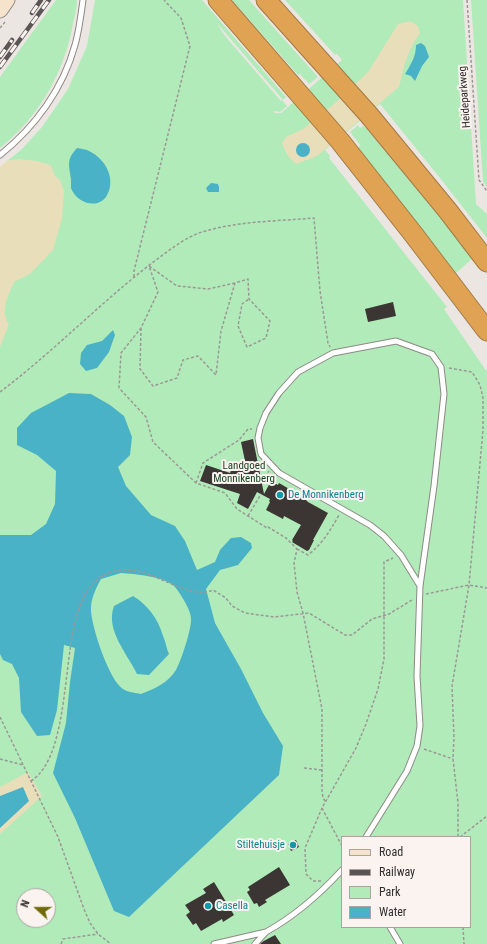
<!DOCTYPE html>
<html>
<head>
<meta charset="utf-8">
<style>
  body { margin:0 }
  #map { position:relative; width:487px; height:944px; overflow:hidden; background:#ece6e3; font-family:"Roboto Condensed",sans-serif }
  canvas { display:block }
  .legend { position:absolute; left:341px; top:836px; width:130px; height:92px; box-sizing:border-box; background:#faf3f0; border:1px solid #a9a4a2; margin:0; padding:5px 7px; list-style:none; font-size:12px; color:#302e2d }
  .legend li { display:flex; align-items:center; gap:8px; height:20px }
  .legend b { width:20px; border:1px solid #a9a4a2 }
  .north { position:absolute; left:16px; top:888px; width:40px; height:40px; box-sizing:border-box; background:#faf3f0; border:1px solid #a9a4a2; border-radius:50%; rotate:291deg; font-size:11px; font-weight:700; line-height:16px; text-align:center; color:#302e2d }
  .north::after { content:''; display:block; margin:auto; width:14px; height:18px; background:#706b06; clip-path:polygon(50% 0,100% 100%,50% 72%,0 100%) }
</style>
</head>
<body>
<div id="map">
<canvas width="487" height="944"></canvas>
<ul class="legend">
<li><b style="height:5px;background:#f5e3cb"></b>Road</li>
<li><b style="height:5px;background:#595655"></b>Railway</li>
<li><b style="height:11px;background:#b1ebb9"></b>Park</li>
<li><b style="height:11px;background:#4ab2c6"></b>Water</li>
</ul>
<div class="north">N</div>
</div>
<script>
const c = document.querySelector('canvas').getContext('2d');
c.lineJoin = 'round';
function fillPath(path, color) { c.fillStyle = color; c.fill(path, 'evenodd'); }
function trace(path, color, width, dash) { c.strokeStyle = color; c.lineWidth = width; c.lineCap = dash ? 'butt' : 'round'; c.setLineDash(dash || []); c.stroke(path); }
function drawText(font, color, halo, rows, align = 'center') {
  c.font = font + ' "Roboto Condensed",sans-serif'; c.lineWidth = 4; c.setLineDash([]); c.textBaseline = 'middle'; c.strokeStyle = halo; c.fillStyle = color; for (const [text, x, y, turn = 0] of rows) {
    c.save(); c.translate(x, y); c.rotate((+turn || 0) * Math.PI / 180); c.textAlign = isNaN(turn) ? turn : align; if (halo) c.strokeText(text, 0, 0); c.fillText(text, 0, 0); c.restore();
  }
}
const green = new Path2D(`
  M56 0H77C77 8 75 16 73 24 64 73 39 117 0 148V77Z
  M95 0H202L286 97 283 100 216 22 225 36 281 101 282 100 287 106 280 112 274 111V113H281L342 60 337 54 335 55 285 0H463L476 204 487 214V238L440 178 380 104 325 150 330 156 329 158 447 307 444 309 487 372V944H0V190L19 159 7 161 21 150 42 127 68 89 87 46ZM342 837H470V927H342ZM24 896H48V920H24Z
  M232 0H249L318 77 309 84 300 74 298 75Z
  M471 0H487V187L483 182Z
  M358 125 360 128 363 126 367 129 473 258 456 273 358 149 360 145 350 132Z`);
const sand = new Path2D(`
  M410 21 418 26 420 33C412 44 406 58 403 71 401 77 401 81 399 87L317 156 296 164C289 158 285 152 282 143L286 137 303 129 334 104 368 72 398 24Z
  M19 159 37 161 51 165 55 176 60 180 64 191 62 219 53 250 30 274 14 282C8 296 0 311 9 324L0 347V167L7 161Z
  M28 772 42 796 0 834V787Z`);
const water = new Path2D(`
  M421 43 425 46 429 57 422 66 415 81 411 76 405 74C411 64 416 57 416 45Z
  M296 150a7 7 0 1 1 14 0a7 7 0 1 1-14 0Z
  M77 148C81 149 86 149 89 151 106 159 117 180 106 197 96 210 76 202 71 188 71 186 71 182 71 179 69 164 66 160 77 148Z
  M211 183 218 184 219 187V192H208L206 188Z
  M113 330 115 335 109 352 97 368 86 371 80 364 81 353 87 345 102 341Z
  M69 393 91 394 110 405 124 416 132 437 130 455 118 467 126 486 151 515 175 526 185 541 197 570 215 562 220 550 231 538 241 537 251 543 252 548 238 565 220 570 206 589 215 623 241 669 263 713 283 746 279 775 129 917 114 911 75 818 53 773 66 723 70 682 75 648 64 645 57 710 50 735 37 736 21 712 19 678 12 664 3 660 0 654V535H31L46 524 55 504 56 471 37 455 17 445V428L31 413ZM121 573C134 574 163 576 174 586 179 591 191 610 191 618 192 628 181 661 176 670 168 683 154 689 141 694 136 693 127 692 123 689 109 680 92 628 91 611 90 600 96 588 101 579Z
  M133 596C148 605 158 619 163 636 166 642 166 648 169 654L149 675 137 674C127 653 105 630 114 606Z
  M23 787 29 801 0 828V796Z`);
const building = new Path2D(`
  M393 302 396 316 368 322 365 309Z
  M253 439 264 494 271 481 278 485 279 483 291 490 290 492 300 497 305 496V499L308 502 328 513 313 540H314L309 550 307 551 292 542 293 541 292 540 301 525 284 516 283 519 266 510 270 502 269 501 270 499 257 492 248 509 237 503 240 494 200 481 206 465 230 473 234 463 245 461 241 442Z
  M296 840 299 847 291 851 288 844Z
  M279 867 290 885 265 900 267 902 259 907 257 903 254 904 247 892 250 890 248 887Z
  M214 882 234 915 223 922 222 919 201 931 196 923 193 925 186 915 190 912 185 905 206 893 203 889Z
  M275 935 281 944H260L262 942Z`);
const path = new Path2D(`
  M467 0 479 180 487 191
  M0 28 5 22
  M134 277V271L190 46 181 18 164 0
  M235 283 208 289 177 286 149 266 158 292 141 328 121 353 119 388 146 417 153 442 196 483 225 493 237 509 267 528 268 527 286 538 297 549 294 563 297 592 303 613 322 709V790L323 798 325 801
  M141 328 140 369 153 386 177 378 183 360 198 356 216 375 221 331 235 283 248 279 249 299 270 321 266 338 247 347 238 326 242 304 249 299
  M449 368 472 372 480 385 483 398V430L469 585 452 686 454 738 453 759 458 803V837
  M0 392C53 352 99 304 152 263 170 250 187 235 209 230 243 221 280 221 314 218L320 291 328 343 330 347
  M259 476 266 475 269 471
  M196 483 203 463 239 440 248 429H252
  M248 516 261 494
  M297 549 308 555C323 543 330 531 339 515
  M426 594 469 585 487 588
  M0 717 58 837 84 909 90 923 98 934 111 944
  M424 749 453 759
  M0 759 23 765
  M304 768 322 770
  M31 781C72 755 61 644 82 601 88 587 97 577 111 572 148 560 183 602 213 590L226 598 232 606 245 613 274 617 309 613 345 635H352L372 619 389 614 412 600
  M460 837 487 816
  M342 846 322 808 356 748 366 724 378 689 384 659V562L393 558
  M321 881H313L306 874 305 848 322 808
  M463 927 464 944
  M61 944 63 939 98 934`);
const lane = new Path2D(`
  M0 155C35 127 63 89 75 45 79 31 81 15 83 0
  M366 837 407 771 417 746 420 726 417 676 420 586 434 486 444 394 441 367 432 354 396 341 333 353 298 372 279 393 266 413 260 428 258 438 261 454 279 473 370 525 384 536 401 555 420 586
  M390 927 400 944
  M266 932C295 916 319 895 342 870
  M214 944 266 932 255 944`);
const secondary = new Path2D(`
  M0 10 7 0`);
const highway = new Path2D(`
  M218 0 340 141 414 235 487 331
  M266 0 369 115 448 211 487 262`);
const rail = new Path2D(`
  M32 13 41 0
  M0 57 12 40
  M0 67 49 0`);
const markers = [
  [280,495,4,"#0f9aa8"],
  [293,845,4,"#0f9aa8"],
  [208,906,4,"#0f9aa8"]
];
const streetNames = [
  ["Heideparkweg",465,97,-94]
];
const parkNames = [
  ["Landgoed",244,466],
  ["Monnikenberg",244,479]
];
const cultureNames = [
  ["De Monnikenberg",288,495],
  ["Stiltehuisje",285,845,"right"],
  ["Casella",216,906]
];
fillPath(green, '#b1ebb9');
fillPath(sand, '#e8deb9');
fillPath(water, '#4ab2c6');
fillPath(building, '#3b3534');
trace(lane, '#8f8986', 7);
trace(secondary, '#8f8986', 17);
trace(highway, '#a27a46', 21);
trace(path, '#9c9896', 1.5, [3, 2]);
trace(lane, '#fff', 5);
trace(secondary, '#f5e3cb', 15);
trace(highway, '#dfa353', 19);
trace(rail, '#595655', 4.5);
trace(rail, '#faf3f0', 3, [9]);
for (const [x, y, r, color] of markers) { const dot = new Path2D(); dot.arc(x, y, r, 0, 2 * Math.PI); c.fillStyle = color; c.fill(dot); trace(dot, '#faf3f0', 1.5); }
drawText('11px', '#302e2d', '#faf3f0', streetNames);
drawText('11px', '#123f1d', '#faf3f0', parkNames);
drawText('11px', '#0d838f', '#faf3f0', cultureNames, 'left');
</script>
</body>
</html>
